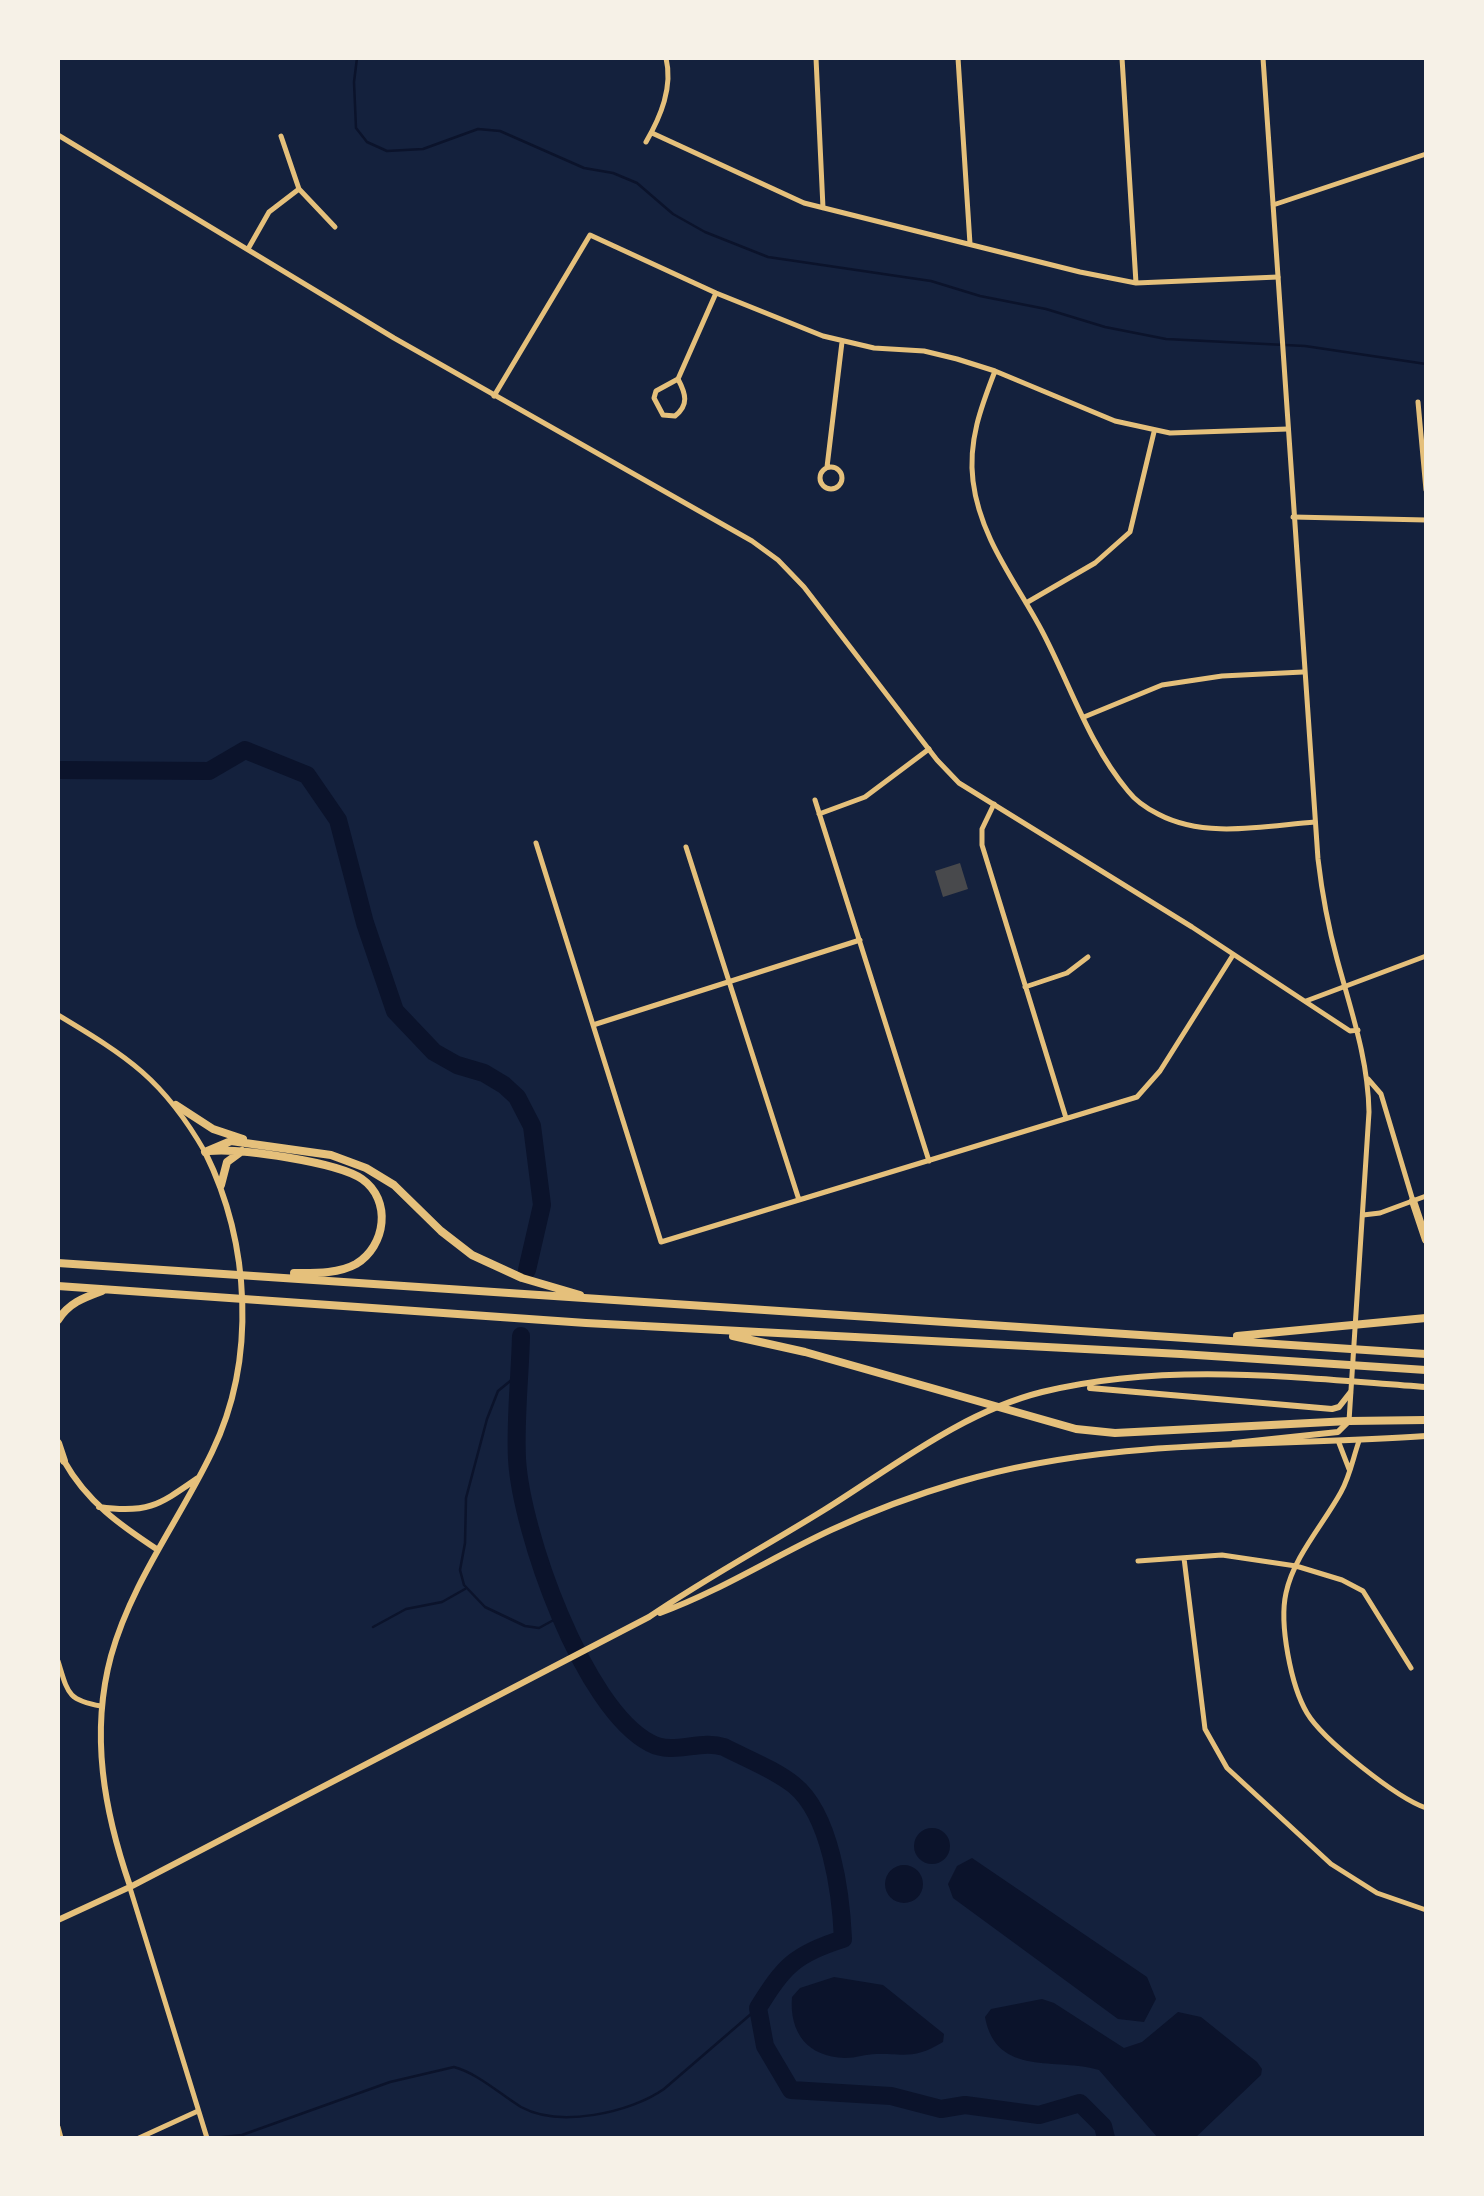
<!DOCTYPE html>
<html>
<head>
<meta charset="utf-8">
<style>
  body { margin:0 }
  #map { position:relative; width:1484px; height:2196px; overflow:hidden; background:#14213d; font-family:Poppins,sans-serif }
  canvas { display:block }
  .frame { position:absolute; inset:0; border:60px solid #f6f1e7; pointer-events:none }
</style>
</head>
<body>
<div id="map">
<canvas width="1484" height="2196"></canvas>
<div class="frame"></div>
</div>
<script>
const c = document.querySelector('canvas').getContext('2d');
c.lineJoin = 'round';
function fillPath(path, color) { c.fillStyle = color; c.fill(path, 'evenodd'); }
function trace(path, color, width, dash) { c.strokeStyle = color; c.lineWidth = width; c.lineCap = dash ? 'butt' : 'round'; c.setLineDash(dash || []); c.stroke(path); }
const water = new Path2D(`
  M914 1846a18 18 0 1 1 36 0a18 18 0 1 1-36 0Z
  M972 1858 1147 1977 1156 1999 1144 2022 1118 2019 953 1898 948 1884 957 1866Z
  M885 1884a19 19 0 1 1 38 0a19 19 0 1 1-38 0Z
  M834 1977 883 1985 944 2034 943 2042C915 2059 907 2054 876 2054 866 2054 856 2058 845 2058 808 2057 789 2033 792 1997L800 1988Z
  M1042 1999 1054 2003 1124 2048 1142 2042 1178 2012 1201 2017 1257 2062 1262 2069 1261 2075 1195 2138H1158L1099 2070C1058 2057 996 2078 985 2017L991 2009Z`);
const stream = new Path2D(`
  M357 58 354 82 356 128 367 142 387 151 423 149 478 129 500 131 584 168 613 173 637 183 673 214 705 232 768 257 931 281 980 296 1046 309 1105 327 1166 339 1305 346 1426 364
  M520 1373 498 1391 487 1419 466 1498 465 1543 460 1570 464 1585 485 1607 525 1626 539 1628 561 1616
  M373 1627 406 1609 442 1602 465 1589
  M212 2138 242 2135 390 2082 454 2067C477 2073 500 2094 521 2107 559 2128 630 2113 664 2089L758 2008`);
const river = new Path2D(`
  M58 770 209 771 245 750 307 775 338 820 365 923 395 1011 434 1052 457 1065 484 1073 504 1085 517 1097 532 1126 542 1205 527 1270
  M521 1336C520 1377 515 1419 517 1459 521 1531 583 1708 650 1743 674 1756 699 1739 724 1747 747 1759 774 1769 794 1785 831 1815 841 1894 843 1939 795 1954 784 1966 758 2008L765 2046 791 2090 891 2096 941 2109 965 2105 1039 2115 1080 2103 1103 2126 1106 2138`);
const building = new Path2D(`
  M960 863 968 889 943 897 935 871Z`);
const minor = new Path2D(`
  M816 58 823 208
  M958 58 970 244
  M1122 58 1136 283
  M652 133 804 203 1080 272 1136 283 1278 277
  M281 136 299 189 335 227
  M646 142C661 116 673 87 666 58
  M248 249 269 212 299 189
  M995 371C981 407 968 441 973 481 980 538 1016 582 1042 631 1070 684 1089 745 1128 791 1135 800 1148 809 1158 814 1205 839 1264 826 1315 822
  M678 379 656 391 654 398 663 415 675 416C689 405 686 394 678 379L716 293
  M494 396 590 235 716 293 823 336 874 348 924 351 957 359 995 371 1115 421 1170 433 1288 429
  M1418 402 1426 490
  M820 478a11 11 0 1 1 22 0a11 11 0 1 1-22 0Z
  M827 467 842 342
  M1293 517 1426 520
  M1026 603 1095 563 1130 532 1154 432
  M1084 717 1162 685 1222 676 1303 672
  M815 800 929 1161
  M994 804 982 829V845L1066 1118
  M819 814 865 797 929 749
  M536 843 661 1242 1137 1097 1160 1071 1233 955
  M686 847 799 1200
  M1025 987 1067 973 1088 957
  M1306 1001 1426 956
  M593 1025 860 940
  M1363 1215 1380 1213 1426 1196
  M1359 1441C1353 1458 1350 1476 1341 1492 1323 1525 1294 1556 1286 1593 1279 1624 1291 1686 1307 1713 1323 1740 1397 1798 1426 1808
  M1339 1443 1349 1469
  M1184 1558 1205 1729 1227 1768 1331 1864 1377 1893 1426 1910
  M1138 1561 1222 1555 1296 1566 1342 1580 1363 1591 1411 1668
  M58 1661C68 1693 67 1700 101 1706
  M58 2127 61 2138
  M139 2138 198 2111`);
const tertiary = new Path2D(`
  M1263 58 1318 859C1322 893 1328 926 1337 959 1351 1011 1368 1058 1369 1112L1349 1421
  M58 135 394 338 752 541 778 560 804 587 937 760 959 783 1192 927 1350 1031 1358 1030
  M1273 205 1426 154
  M58 1015C128 1057 163 1079 205 1152
  M1368 1079 1381 1094 1413 1201
  M130 1888 207 2138`);
const secondary = new Path2D(`
  M1090 1388 1332 1409 1339 1407 1350 1393
  M1234 1443 1338 1432 1349 1421
  M64 1461C87 1502 120 1525 158 1550
  M99 1507C148 1514 159 1505 198 1478
  M660 1613C720 1591 773 1557 831 1530 872 1511 915 1495 959 1482 1110 1437 1271 1447 1426 1436
  M130 1886C104 1811 90 1734 111 1656 132 1581 179 1521 212 1452 257 1359 250 1243 205 1152
  M58 1920 132 1886 649 1617C706 1578 766 1546 824 1510 893 1467 962 1412 1042 1392 1168 1361 1300 1378 1426 1387`);
const primary = new Path2D(`
  M1349 1421 1426 1420`);
const motorway = new Path2D(`
  M176 1105 213 1129 243 1139
  M209 1151C240 1148 337 1162 362 1179 392 1200 386 1246 356 1264 338 1274 314 1273 294 1273
  M205 1152 231 1141 331 1155 366 1168 394 1185 441 1231 472 1255 522 1278 580 1295
  M221 1185 227 1162 242 1151
  M1413 1201 1426 1240
  M58 1263 1426 1354
  M58 1286 586 1323 1181 1354 1426 1370
  M58 1320C69 1303 83 1298 102 1291
  M733 1336 805 1352 1076 1429 1115 1433 1349 1421
  M1237 1336 1426 1318
  M58 1443 64 1461`);
fillPath(water, '#0b132b');
trace(stream, '#0b132b', 2.5);
trace(river, '#0b132b', 18);
fillPath(building, '#48494c');
trace(minor, '#e5c07b', 5);
trace(tertiary, '#e5c07b', 5);
trace(secondary, '#e5c07b', 6);
trace(primary, '#e5c07b', 8);
trace(motorway, '#e5c07b', 8);
</script>
</body>
</html>
